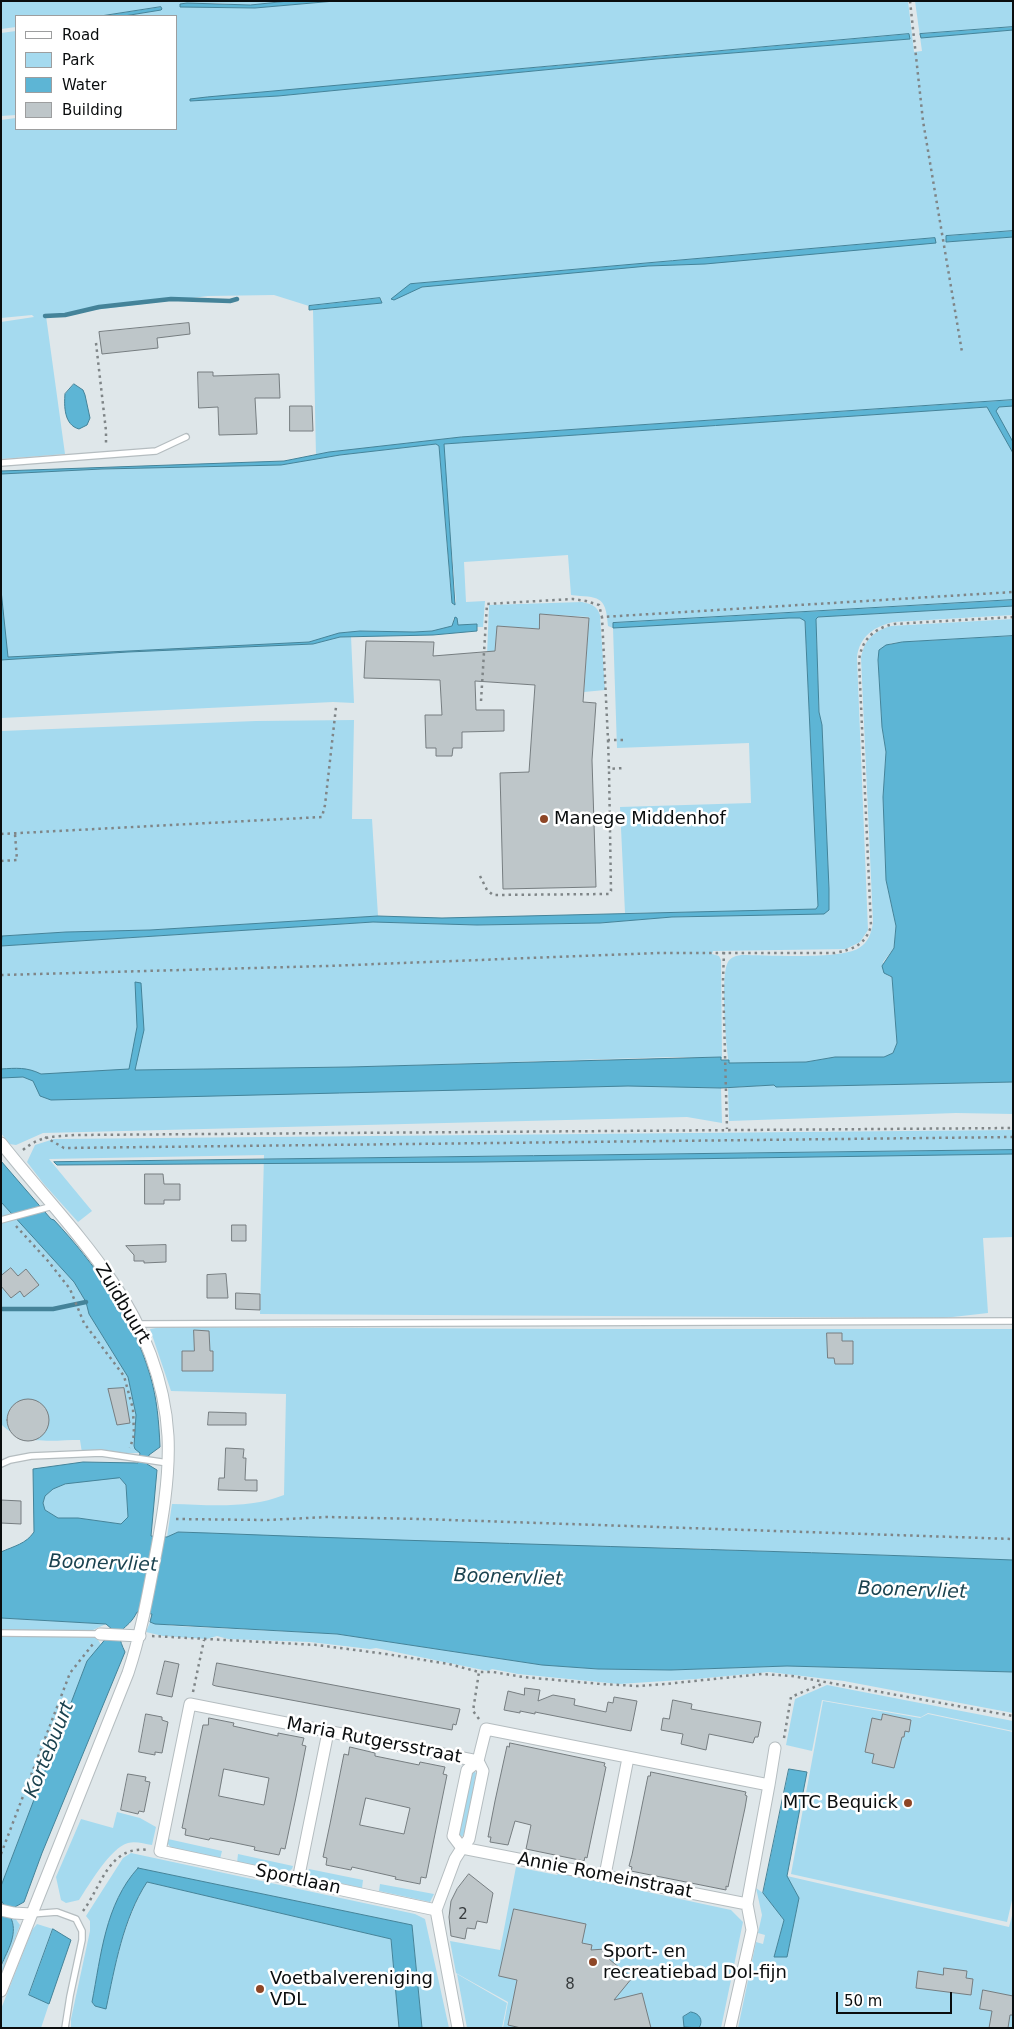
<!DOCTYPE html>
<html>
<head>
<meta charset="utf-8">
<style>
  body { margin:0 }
  #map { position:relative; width:1014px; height:2029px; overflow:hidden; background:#dfe7ea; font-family:"DejaVu Sans",sans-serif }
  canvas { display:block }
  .frame { position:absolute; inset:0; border:2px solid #0a0d0e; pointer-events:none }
  .legend { position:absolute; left:15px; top:15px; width:162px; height:115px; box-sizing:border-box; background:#fff; border:1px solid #9d9e9f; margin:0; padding:6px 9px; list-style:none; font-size:15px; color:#0a0d0e }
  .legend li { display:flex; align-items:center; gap:10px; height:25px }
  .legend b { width:25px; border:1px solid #9d9e9f }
  .scale { position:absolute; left:836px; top:1992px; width:116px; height:22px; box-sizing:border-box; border:2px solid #0a0d0e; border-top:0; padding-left:6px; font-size:15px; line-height:18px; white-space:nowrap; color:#0a0d0e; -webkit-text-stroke:4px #fff; paint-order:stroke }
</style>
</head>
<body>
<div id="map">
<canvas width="1014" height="2029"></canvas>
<div class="frame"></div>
<ul class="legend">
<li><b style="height:6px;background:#fff"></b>Road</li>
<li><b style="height:14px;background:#a5daef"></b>Park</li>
<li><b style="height:14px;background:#5db5d5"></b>Water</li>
<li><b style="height:14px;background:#bec6c9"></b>Building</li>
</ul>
<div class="scale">50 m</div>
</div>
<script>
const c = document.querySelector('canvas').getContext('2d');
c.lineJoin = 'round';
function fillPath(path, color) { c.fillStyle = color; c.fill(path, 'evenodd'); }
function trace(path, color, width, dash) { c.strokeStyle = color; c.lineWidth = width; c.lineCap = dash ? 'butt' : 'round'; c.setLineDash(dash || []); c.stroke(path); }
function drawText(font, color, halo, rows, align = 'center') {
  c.font = font + ' "DejaVu Sans",sans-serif'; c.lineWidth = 5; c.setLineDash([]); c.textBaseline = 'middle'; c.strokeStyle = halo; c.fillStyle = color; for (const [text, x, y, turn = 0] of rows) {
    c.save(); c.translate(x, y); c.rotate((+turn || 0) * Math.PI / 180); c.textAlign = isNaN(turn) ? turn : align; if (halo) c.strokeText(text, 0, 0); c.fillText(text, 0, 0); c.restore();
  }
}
const green = new Path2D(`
  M1 1H289L250 5 213 3 180 4 181 7 255 8 335 1H908L914 52 922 51 915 1H1013V27L920 34 921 38 1013 30V231L947 236 946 242 1013 237V400L461 437 329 452 316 456 313 310 382 303 381 298 309 306 274 295 208 296 46 316 65 454 1 459V322L34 317 32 315 1 318V120L16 118V129H176V16H124L161 10V7L101 16H16V27L1 29ZM909 34V39L656 59 278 96 191 101 568 64Z
  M16 31V115L1 116V33Z
  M990 404H1013V445Z
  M987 407 1013 453V600L613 623 789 618H800L805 621 818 906 816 910 625 913 620 807 751 803 749 743 617 748 613 628 608 626C606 594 598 598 571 595L568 555 464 562 466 602 485 601 483 627H477V624L457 625 453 618V626L432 631 414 632 360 631 339 633 309 642 7 657 1 590V474L102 469 281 465 340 455 436 444 439 446 450 583 453 605 456 602 443 444Z
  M582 602C590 604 597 605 600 615L605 690 584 692 589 617 541 614 539 629 498 626 492 682 486 681 489 605Z
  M1013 606V615L894 622C875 626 859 636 857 658L868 930 860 942 846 949 713 951 712 954 719 956 721 960 722 1059 720 1057H673L349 1067 129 1070 721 1088 722 1123 687 1117 43 1133 16 1145 9 1144 1 1133V946L373 922 477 925 600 923 672 917 829 910 822 725 819 712 816 619 818 617Z
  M1013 619V636L891 643 878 660 882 727 886 752 883 797 886 880 896 926 894 948 883 962 888 976 892 977 897 1043 893 1053 884 1057H835L806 1062 729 1063C726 1046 720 976 728 962 731 957 736 956 741 955 766 955 840 960 859 948 868 943 872 932 873 922L861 658C864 640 874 631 891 626Z
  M351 636 354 703 333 702 1 718V660L128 652 313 644 340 637Z
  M354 720 352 819H372L378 916 150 930 66 932 1 936V731L256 721Z
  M1013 1082V1114L956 1113 729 1121 728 1088 774 1085 776 1087Z
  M1013 1130V1237L983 1238 988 1313 944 1318 260 1314 264 1155 49 1159 92 1211 78 1222 43 1183 27 1162 35 1145 54 1139Z
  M1 1202 74 1282 86 1302 89 1314 128 1377 136 1415 134 1446 135 1449 140 1453H82L80 1440C52 1440 22 1446 1 1424Z
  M162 1327 589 1329H1013V1560L683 1548 471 1544 178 1532 167 1537 172 1504C210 1505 249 1509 284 1495L286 1394 171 1391 150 1329Z
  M120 1478 126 1485 128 1517 121 1524 78 1518H58L45 1510 43 1503 45 1496 53 1489 65 1484Z
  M1 1618 106 1624 93 1630 101 1645 87 1661 1 1886Z
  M150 1622 174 1626 337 1634 542 1665 598 1669 671 1670 787 1666 1013 1672V1713L844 1681 769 1672 696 1679 619 1684 518 1674 492 1669 488 1671 376 1648 370 1649 310 1642 228 1639 217 1636 207 1639 163 1636 146 1632Z
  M827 1685 1013 1721V1731L928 1713 921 1717 822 1700 812 1751 786 1745 795 1699Z
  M823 1701 920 1718 928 1714 1013 1732V1896L1007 1922 791 1874Z
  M473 1770 476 1773 466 1830 462 1837 458 1833 469 1771Z
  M117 1812 140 1818 156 1827 152 1845C144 1844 136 1841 128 1843 110 1848 89 1885 79 1900L66 1903 61 1900 56 1877 81 1819 113 1828Z
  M168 1839 222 1851 220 1859 172 1849 168 1844Z
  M131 1853 415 1914 425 1919 449 2028H422L412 1925 138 1868C105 1904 101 1956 92 2002L95 2006 106 2008C115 1964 124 1921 147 1882L391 1939 399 2028H71V2019L90 1931V1921L86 1916 123 1858Z
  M238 1854 293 1866 292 1869 286 1873 237 1863Z
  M516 1867 557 1875 559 1873 731 1910 743 1922 721 2028H503L508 2002 456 1973 450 1941 500 1950Z
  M309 1869 363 1880 362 1888 307 1876Z
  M787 1876 1009 1927 1013 1912V2028H738L756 1942 763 1944 765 1935 758 1933 762 1915 756 1888 763 1893 784 1920 774 1956 787 1957 799 1898Z
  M380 1884 434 1894 430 1902 379 1891Z
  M10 1916 15 1918 20 1925 1 1976C1 1953 22 1937 10 1916Z
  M37 1924 53 1929 29 1995 49 2004 41 2028H1V2009L32 1930Z
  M457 1974 507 2003 502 2028H467Z`);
const water = new Path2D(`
  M289 1H335L255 8 180 7V4L187 3 250 5Z
  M161 7 162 9 161 10 124 16H101Z
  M1013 27V30L921 38 920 34Z
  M909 34 910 39 656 59 278 96 190 101V99L207 97Z
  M1013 231V237L946 242V236Z
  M935 238 936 243 705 264 648 266 422 287 394 300 391 299 410 284Z
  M380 298 382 303 309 310V306Z
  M74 384 83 390 85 395 90 418 87 425 79 429C64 425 64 406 65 394Z
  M1013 400V406L999 407 996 411 1013 442V453L987 407 444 444 455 605 452 603 439 446 436 444 340 455 281 465 102 469 1 474V471L284 461 329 452 461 437Z
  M1 590 8 657 309 642 339 633 360 631 414 632 432 631 452 626 455 617 457 618 458 625 477 624V631L433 635 340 637 313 644 128 652 1 660Z
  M1013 600V606L818 617 816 619 819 712 822 725 829 889V910L824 914 672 917 600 923 477 925 373 922 1 946 2 936 66 932 150 930 378 916 442 918 816 909 818 906 805 621 800 618H789L613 628V623Z
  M1013 636V1082L776 1087 774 1085 721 1088 628 1086 51 1100 40 1096 33 1081 23 1077 1 1078V1069C16 1068 27 1067 41 1074L129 1069 137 1027 135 982 141 983 144 1030 135 1070 349 1067 721 1057V1060H729V1063L806 1062 835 1057H884L893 1053 897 1043 892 977 884 973 882 966 894 948 896 926 886 880 883 797 886 752 882 727 878 660 879 650 886 645 902 642Z
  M1013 1150V1154L482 1162 57 1165 54 1162Z
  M1 1161 51 1219 54 1220C95 1264 133 1317 150 1375 157 1398 159 1423 160 1447L149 1455 147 1464 157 1470 151 1536 167 1537 178 1532 208 1533C476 1544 744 1549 1013 1560V1672L787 1666 671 1670 598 1669 542 1665 337 1634 155 1624 150 1622 152 1614 137 1612C127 1633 112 1625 125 1652L42 1853 24 1902 13 1908 10 1916C19 1933 8 1949 1 1966V1916L5 1907 1 1900V1886L87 1661 113 1630 106 1624 1 1618V1552C14 1546 26 1544 34 1532L33 1469 83 1462 138 1463 140 1453 135 1449 134 1446 136 1415 128 1377 89 1314 86 1302 74 1282 1 1202ZM120 1478 126 1485 128 1517 121 1524 78 1518H58L45 1510 43 1503 45 1496 53 1489 65 1484Z
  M789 1769 807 1772 787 1876 799 1898 787 1957H774L784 1920 763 1893Z
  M138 1868 412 1925 422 2028H399L391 1939 147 1882C123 1919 115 1966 106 2009L95 2006 92 2002C101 1956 105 1904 138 1868Z
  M53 1929 71 1940 49 2004 29 1995Z
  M691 2012C699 2013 704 2020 699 2028L684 2027 683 2017Z`);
const stream = new Path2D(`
  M45 316 65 315 99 307 171 299 230 301 237 299
  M1 1309H53L86 1302`);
const building = new Path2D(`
  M189 323 190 334 157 338 158 348 102 354 99 332Z
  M198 372H213V376L279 374 280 398H255L257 434 219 435 218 407 199 408Z
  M290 406H312L313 431H290Z
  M540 614 589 618 583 702 596 703 592 760 596 887 503 889 500 773 529 772 535 685 475 681 476 710H504V731L462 732V748H453L452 756H436V748H426L425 715H442L440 680 364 678 366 641 434 642 433 656 495 651 497 626 539 629Z
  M145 1174H163L164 1184H180V1200H164V1204H145Z
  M232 1225H246V1241H232Z
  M166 1245V1262L144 1263V1261H134V1255L126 1246Z
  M11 1268 18 1276 26 1269 39 1285 24 1297 20 1291 11 1298 1 1286V1276Z
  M226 1274 228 1298H207V1275Z
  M236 1293 260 1294V1310L236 1309Z
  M194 1330 209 1331 210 1351H213V1371H182V1351H194Z
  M827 1333H842V1341H853V1364H835L834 1358H828Z
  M124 1388 130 1423 117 1425 108 1389Z
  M7 1420a21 21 0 1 1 42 0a21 21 0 1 1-42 0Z
  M209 1412 246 1413V1425H208Z
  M226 1448 244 1449 243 1458H246L245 1480H257V1491L218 1490 219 1478H224Z
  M1 1500 21 1501V1524L1 1523Z
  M165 1661 179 1664 172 1697 157 1694Z
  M217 1663 460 1709 456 1725 453 1724 452 1730 216 1686 213 1685Z
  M525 1688 540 1690 538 1701 553 1695 575 1699 574 1705 606 1712 608 1702 613 1703 614 1697 637 1701 631 1731 535 1712V1714L520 1711V1713L504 1710 508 1691 524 1695Z
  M673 1700 692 1704 691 1709 761 1722 758 1737H755L753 1743 709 1734 706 1750 681 1744 683 1734 661 1730 663 1718 669 1719Z
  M146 1714 162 1717V1720L168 1722 162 1753 155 1752V1755L139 1752Z
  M883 1714 911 1720 909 1732 905 1731 904 1737H902L894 1768 872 1763 874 1754 865 1752 872 1718 881 1720Z
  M209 1718 234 1723 233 1726 278 1736V1733L304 1738 302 1745 306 1746 296 1797 285 1849 281 1848 279 1855 254 1850 255 1847 231 1842 210 1838 209 1840 185 1835 186 1829 182 1828 203 1725H208ZM224 1769 269 1778 264 1805 219 1796Z
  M510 1743 605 1763 604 1766 606 1767 599 1801 587 1858 585 1857 584 1861 526 1849 531 1825 515 1821 508 1845 490 1842 491 1837H488L495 1801 507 1746 509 1747Z
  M350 1747 375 1753V1756L419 1765 420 1762 445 1767 443 1774 447 1775 426 1878 421 1877 420 1884 395 1879 396 1877 352 1867 351 1870 326 1865 327 1858 323 1857 330 1824 344 1754 348 1755ZM366 1798 410 1808 404 1834 360 1825Z
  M651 1772 746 1792 745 1795 747 1796 745 1808 728 1887 726 1886V1890L631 1871 632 1867 629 1866 632 1855 648 1776H650Z
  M128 1774 146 1777 145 1781 150 1782 144 1812 139 1811 138 1814 121 1810Z
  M469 1874 493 1893 487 1923 477 1921 475 1929 467 1928 465 1939 451 1936 449 1917 451 1901 457 1889Z
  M514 1909 586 1924 582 1943 592 1945 591 1950 605 1949 609 1959 632 1978 614 2000 642 1993 651 2028H521L508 2025 517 1980 499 1976Z
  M944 1968 967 1971 966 1978 973 1979 971 1995 916 1988 918 1971 943 1975Z
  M983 1990 1013 1996V2015H1010L1008 2028H989L992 2011 980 2009Z`);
const path = new Path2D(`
  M910 1 923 121 962 352
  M96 343 106 431V446
  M481 701 487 604 573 599 586 601 599 605 602 617
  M608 740 609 769 624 768
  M623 740H608L602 617 1013 592
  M1 834 322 817 325 805 336 707
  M1 861 17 860 15 834
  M480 876 487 890 493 895 609 894 611 891 609 769
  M724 952 723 980 727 1129
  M1 975 326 966 657 953H835C854 949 865 945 871 926L859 661C861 640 874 628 894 624L1013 617
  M45 1137 64 1148 1013 1137
  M23 1150C41 1135 53 1137 75 1135L1013 1128
  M16 1226 48 1261 70 1289 84 1323 124 1376 133 1409 134 1435 130 1448
  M176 1519 267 1520 327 1517 421 1519 1013 1539
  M152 1636 317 1645 386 1654 449 1664 479 1672H493L523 1677 601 1684 638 1686 665 1684 762 1674 792 1676 1013 1716
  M193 1692 204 1640
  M479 1719 473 1711 479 1672
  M784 1738 791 1697 824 1683
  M1 1854 70 1673 93 1644
  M83 1911C102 1886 108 1845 149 1850`);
const service = new Path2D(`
  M1 463 156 451 186 437
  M1 1220 53 1206
  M138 1324 1013 1321
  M1 1464 10 1460 31 1456 101 1453 168 1463
  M1 1633 100 1634
  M31 1914 57 1912 76 1919 82 1931V1940L70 1996 65 2028`);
const minor = new Path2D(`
  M1 1143C37 1189 79 1232 112 1281 143 1326 165 1381 168 1436 170 1478 162 1522 154 1563 147 1600 140 1637 128 1673L1 1991
  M100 1634 140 1636
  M478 1761 483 1771 469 1839 462 1848 453 1836 467 1770Z
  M769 1785 775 1748
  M605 1875 628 1758
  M298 1880 328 1732
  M1 1910 14 1913 31 1914
  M436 1910 455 1859 462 1848 747 1904
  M458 2028 436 1910 160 1851 190 1704 478 1761 486 1729 769 1785 747 1904 752 1930 730 2028`);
const markers = [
  [544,819,5,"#8e4626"],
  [908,1803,5,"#8e4626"],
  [593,1962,5,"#8e4626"],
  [260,1989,5,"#8e4626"]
];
const numberNames = [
  ["2",463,1915],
  ["8",570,1985]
];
const poiNames = [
  ["Manege Middenhof",554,819],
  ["MTC Bequick",898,1803,"right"],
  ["Sport- en",603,1952],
  ["recreatiebad Dol-fijn",603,1973],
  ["Voetbalvereniging",270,1979],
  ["VDL",270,2000]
];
const streetNames = [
  ["Zuidbuurt",122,1304,59],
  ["Maria Rutgersstraat",374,1741,11],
  ["Annie Romeinstraat",605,1876,11],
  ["Sportlaan",298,1880,12]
];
const waterNames = [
  ["Boonervliet",103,1564,2],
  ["Boonervliet",508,1578,2],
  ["Boonervliet",912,1591,2],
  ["Kortebuurt",50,1750,-68]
];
fillPath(green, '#a5daef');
fillPath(water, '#5db5d5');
trace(water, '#448399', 1);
trace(stream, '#448399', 4.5);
fillPath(building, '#bec6c9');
trace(building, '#767d80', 1);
trace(service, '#b5bdc0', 8);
trace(minor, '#b5bdc0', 13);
trace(path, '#7f8587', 2.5, [2.5, 4]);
trace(service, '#fff', 5.5);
trace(minor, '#fff', 11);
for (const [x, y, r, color] of markers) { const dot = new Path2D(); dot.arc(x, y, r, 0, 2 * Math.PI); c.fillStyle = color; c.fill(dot); trace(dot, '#fff', 2); }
drawText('15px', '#373b3d', null, numberNames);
drawText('18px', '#0a0d0e', '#fff', poiNames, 'left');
drawText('18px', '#0a0d0e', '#fff', streetNames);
drawText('italic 19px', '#1b4350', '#fff', waterNames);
</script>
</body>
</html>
